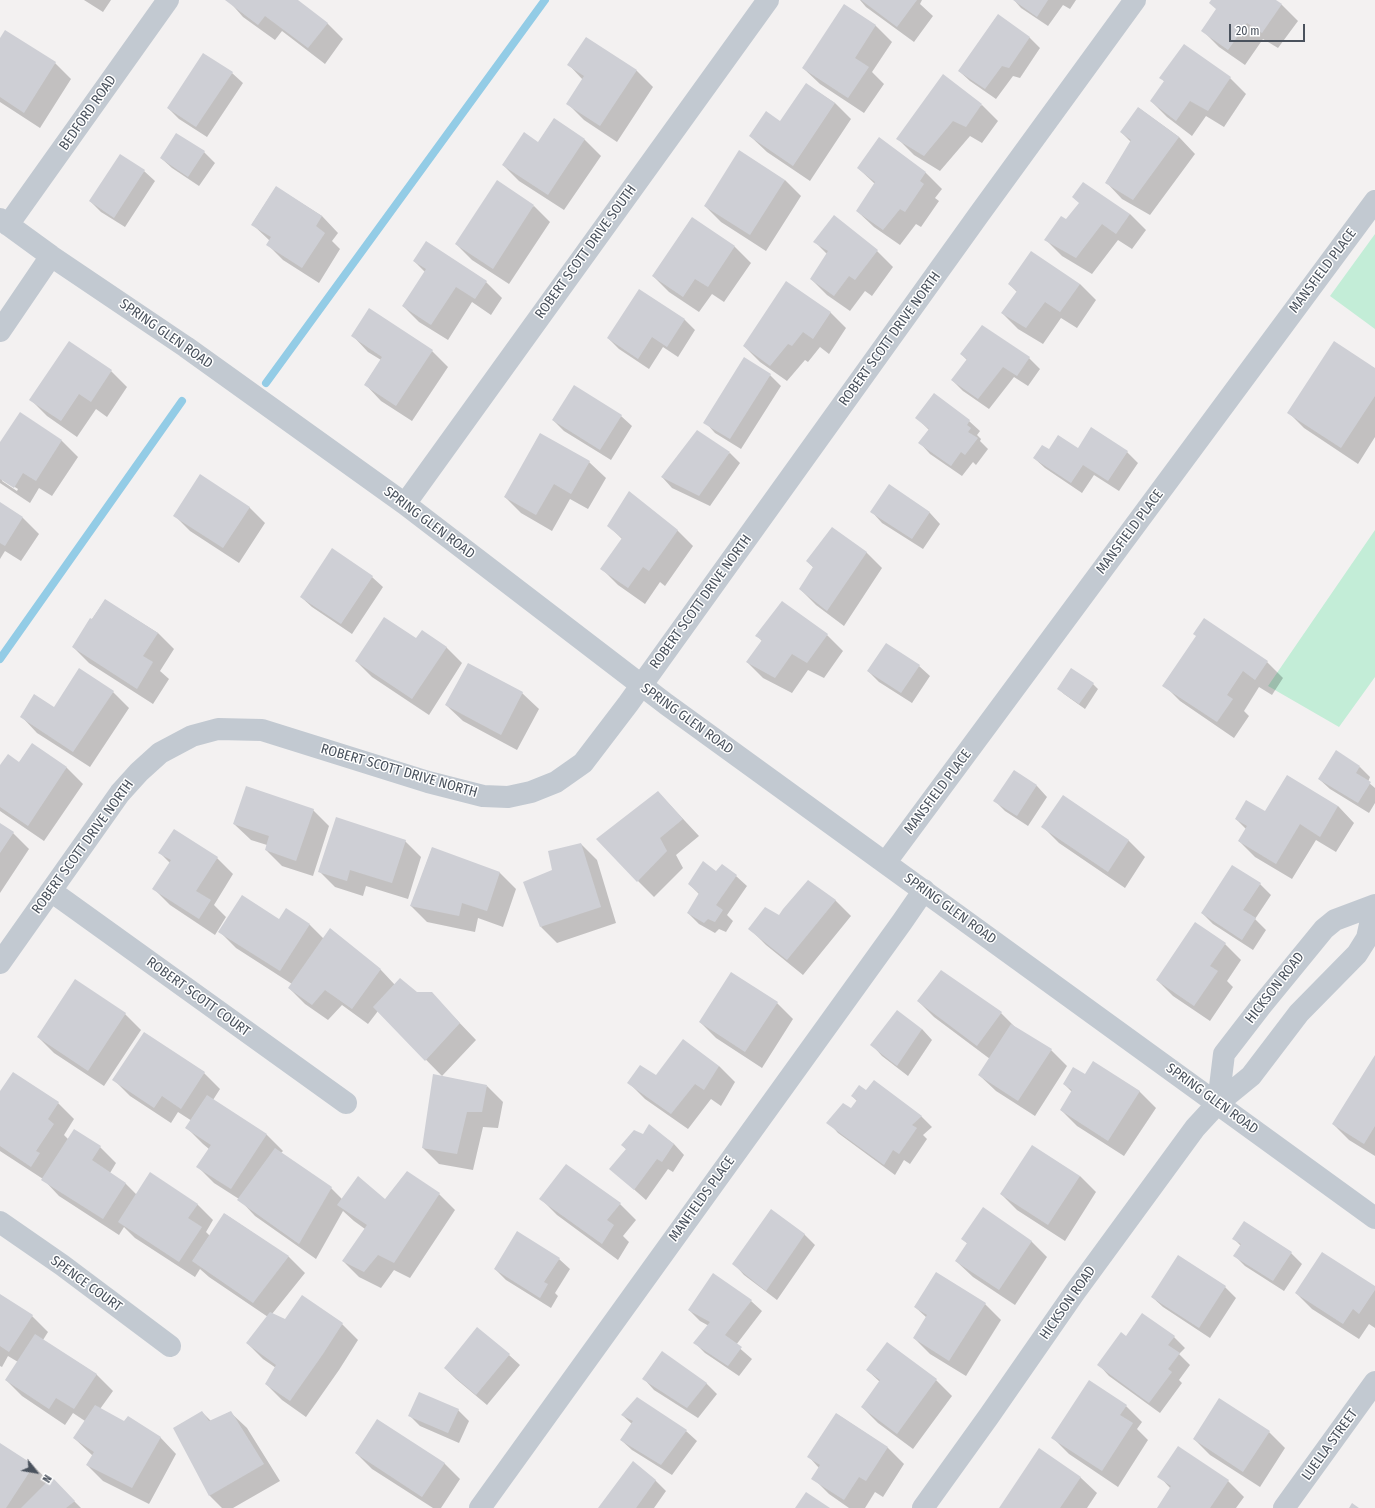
<!DOCTYPE html>
<html>
<head>
<meta charset="utf-8">
<style>
  body { margin:0 }
  #map { position:relative; width:1375px; height:1508px; overflow:hidden; background:#f3f1f1; font-family:"Fira Sans Condensed",sans-serif }
  canvas { display:block }
  .north { position:absolute; left:16px; top:1452px; width:40px; height:40px; -webkit-text-stroke:3px #fff; paint-order:stroke; rotate:121deg; font-size:11px; font-weight:700; line-height:16px; text-align:center; color:#4a525d }
  .north::after { content:''; display:block; margin:auto; width:14px; height:18px; background:#4a525d; clip-path:polygon(50% 0,100% 100%,50% 72%,0 100%) }
  .scale { position:absolute; left:1229px; top:24px; width:76px; height:18px; box-sizing:border-box; border:2px solid #4a525d; border-top:0; padding-left:5px; font-size:12px; line-height:14px; white-space:nowrap; color:#4a525d; -webkit-text-stroke:3px #fff; paint-order:stroke }
</style>
</head>
<body>
<div id="map">
<canvas width="1375" height="1508"></canvas>
<div class="north">N</div>
<div class="scale">20 m</div>
</div>
<script>
const c = document.querySelector('canvas').getContext('2d');
c.lineJoin = 'round';
function fillPath(path, color) { c.fillStyle = color; c.fill(path, 'evenodd'); }
function trace(path, color, width, dash) { c.strokeStyle = color; c.lineWidth = width; c.lineCap = dash ? 'butt' : 'round'; c.setLineDash(dash || []); c.stroke(path); }
function drawText(font, color, halo, rows, align = 'center') {
  c.font = font + ' "Fira Sans Condensed",sans-serif'; c.lineWidth = 3; c.setLineDash([]); c.textBaseline = 'middle'; c.strokeStyle = halo; c.fillStyle = color; for (const [text, x, y, turn = 0] of rows) {
    c.save(); c.translate(x, y); c.rotate((+turn || 0) * Math.PI / 180); c.textAlign = isNaN(turn) ? turn : align; if (halo) c.strokeText(text, 0, 0); c.fillText(text, 0, 0); c.restore();
  }
}
const green = new Path2D(`
  M1375 234V329L1330 296Z
  M1375 530V677L1339 727 1268 686Z`);
const shadow = new Path2D(`
  M84 0H111L103 12Z
  M228 0H296L327 23 343 39 325 64 282 31 275 40 243 17Z
  M860 0H922L920 4 933 16 914 42 866 7Z
  M1014 0H1076L1070 9 1063 5 1048 26 1021 8Z
  M1213 0H1274L1282 5 1298 21 1278 48 1263 39 1245 65 1219 47 1203 31 1217 9Z
  M844 5 876 26 892 42 872 72 884 84 864 113 820 84 803 68Z
  M998 15 1030 38 1040 48 1020 78 1013 76 996 99 970 81 959 71Z
  M586 38 637 71 653 87 617 142 584 120 568 104 583 80 569 65Z
  M0 40 55 63 71 79 40 128 0 102Z
  M1184 46 1230 78 1246 94 1224 127 1206 116 1192 136 1167 117 1151 101 1165 82 1161 78Z
  M232 73 243 83 207 137 179 119 168 108Z
  M806 84 835 103 851 119 810 181 767 152 750 136 781 123Z
  M982 105 998 121 982 143 970 136 940 171 914 155 898 139Z
  M1139 108 1179 137 1195 154 1150 215 1122 199 1106 182 1131 142 1121 132Z
  M554 119 585 140 601 156 564 210 519 181 503 165 538 143Z
  M879 138 926 173 942 189 935 198 939 201 921 227 916 224 900 245 874 227 857 211 875 184 858 168Z
  M204 152 215 163 199 186 172 168 161 158Z
  M144 171 155 181 125 227 101 212 90 201Z
  M785 180 801 196 766 251 721 222 705 206Z
  M276 187 322 216 338 233 332 241 340 249 319 283 283 260 267 244 270 241 252 224Z
  M534 206 550 222 509 284 472 260 456 244Z
  M1130 214 1146 230 1132 249 1118 240 1092 274 1062 256 1046 240 1067 220Z
  M692 218 735 247 751 263 724 302 712 294 699 312 669 292 653 276Z
  M815 242 877 251 893 267 872 296 865 291 850 311 827 295 811 279 827 254Z
  M414 261 486 282 502 298 491 315 472 302 448 340 419 322 403 306 425 272Z
  M1009 284H1080L1096 300 1077 328 1061 318 1043 344 1018 329 1002 313 1017 292Z
  M639 290 685 320 695 330 678 357 663 347 649 369 619 349 608 338Z
  M830 312 846 328 829 354 820 347 808 362 805 360 787 381 760 362 744 346Z
  M352 335 432 351 448 367 412 421 381 401 365 384 381 360 368 352Z
  M961 354 1029 358 1040 369 1028 386 1014 377 989 409 963 391 952 380 967 360Z
  M1375 369V437L1358 464 1304 428 1288 412Z
  M111 371 127 387 107 417 96 409 77 437 47 416 31 400Z
  M770 375 781 386 741 449 715 433 705 422Z
  M20 414 62 441 78 457 52 496 39 488 30 503 0 483V444ZM2 479 18 489 17 491 2 481Z
  M621 416 632 426 611 460 564 431 553 420Z
  M917 418 969 421 980 431 977 435 981 439 980 441 988 449 976 465 973 462 962 476 930 454 920 443 929 430Z
  M540 434 589 462 606 478 588 509 570 499 552 531 521 513 505 497Z
  M1078 449 1127 452 1138 463 1119 491 1094 475 1082 493 1045 468 1034 458 1049 451Z
  M730 453 740 463 710 506 672 488 662 477Z
  M890 486 930 513 940 524 923 549 882 523 872 512Z
  M0 503 23 518 39 534 21 561 5 551 0 559Z
  M249 507 265 523 239 563 190 531 174 515Z
  M609 526 677 530 693 546 665 586 660 582 645 604 618 585 602 569 622 539Z
  M866 552 882 568 844 626 816 605 800 589 814 568 807 561Z
  M372 577 383 587 352 634 312 607 301 597Z
  M105 600 158 633 174 649 160 671 169 679 153 704 89 663 73 647Z
  M827 635 843 651 824 678 808 670 792 693 763 678 747 662 762 641 757 636Z
  M417 639 446 647 462 663 429 715 372 677 356 661Z
  M1267 662 1283 678 1272 695 1259 687 1244 711 1249 716 1234 738 1180 701 1164 685Z
  M468 664 522 693 539 709 517 750 463 721 446 705Z
  M919 666 930 676 912 703 879 682 868 671Z
  M1093 684 1098 689 1085 709 1064 694 1059 689Z
  M113 692 129 708 90 767 37 733 21 716Z
  M32 744 67 768 83 784 44 841 0 811V767L19 763Z
  M1360 767 1370 777 1368 782 1375 788V803L1369 813 1330 789 1319 779Z
  M1014 771 1037 786 1047 797 1028 826 1005 811 995 801Z
  M658 792 699 836 676 855 683 868 654 897 638 881Z
  M1063 797 1129 841 1145 857 1125 888 1059 843 1043 827Z
  M1338 806 1354 823 1336 852 1316 840 1292 879 1255 857 1239 841 1246 829 1236 819 1265 812Z
  M313 810 329 826 313 876 282 866 266 850 267 845 251 840 234 824Z
  M0 824 13 833 29 849 0 893Z
  M405 841 421 857 408 899 366 886 363 896 335 887 319 871Z
  M581 844 597 860 616 923 557 943 541 927Z
  M432 848 500 873 516 889 503 927 478 918 475 932 427 922 411 906Z
  M159 852 217 858 233 874 214 905 226 917 215 935 170 905 154 889 170 863Z
  M716 872 736 876 747 886 727 915 733 921 726 932 719 929 715 933 699 924 688 913 700 895 689 884Z
  M1260 884 1271 895 1255 919 1266 930 1253 950 1213 924 1202 913Z
  M835 900 851 916 803 975 766 945 750 929 779 917Z
  M286 910 310 925 324 939 330 930 381 970 395 985 417 993H431L476 1040 442 1076 378 1011 368 1024 342 1005 328 1020 305 1004 289 988 292 984 236 948 220 932 279 920Z
  M1225 944 1241 960 1227 981 1233 987 1210 1021 1173 996 1157 980Z
  M75 981 125 1014 141 1030 104 1086 54 1053 38 1037Z
  M918 1001 1001 1013 1015 1027 1051 1050 1067 1066 1035 1116 996 1091 979 1075 990 1059 934 1017Z
  M777 1003 793 1019 762 1068 716 1038 700 1022Z
  M922 1029 932 1040 908 1076 882 1056 872 1045Z
  M1375 1057V1156L1349 1140 1333 1124Z
  M719 1066 735 1082 721 1106 711 1099 688 1129 645 1099 629 1083Z
  M204 1073 220 1089 213 1100 267 1135 283 1151 281 1153 331 1188 342 1199 385 1200 407 1172 439 1194 455 1210 410 1278 394 1270 381 1288 359 1277 343 1261 365 1229 354 1221 343 1211 316 1259 255 1216 239 1199 214 1183 198 1167 209 1149 203 1144 187 1128 192 1121 178 1112 171 1123 130 1096 114 1080Z
  M1064 1084 1139 1091 1156 1108 1124 1156 1077 1126 1061 1110 1072 1092Z
  M487 1086 503 1102 498 1128 483 1127 473 1170 439 1164 423 1148Z
  M866 1091 921 1116 932 1127 923 1135 927 1139 910 1164 904 1160 895 1175 838 1133 828 1122 852 1110 857 1101 852 1096Z
  M0 1093 58 1103 74 1119 64 1135 69 1140 100 1147 116 1163 110 1173 126 1184 137 1195 197 1204 213 1220 206 1232 210 1236 225 1214 289 1257 305 1273 272 1314 286 1320 342 1324 358 1340 339 1370 306 1417 282 1400 266 1384 276 1368 263 1359 247 1343 268 1317 209 1277 200 1269 195 1277 135 1238 124 1227 119 1235 59 1196 43 1179 0 1151Z
  M649 1126 674 1144 684 1155 673 1172 668 1169 646 1200 611 1169 627 1150 622 1145 643 1135Z
  M566 1165 620 1204 636 1220 623 1236 629 1242 618 1260 557 1215 541 1199Z
  M1080 1176 1096 1192 1065 1241 1017 1210 1001 1194Z
  M804 1234 815 1245 777 1300 744 1275 734 1264Z
  M962 1239 1031 1241 1047 1257 1015 1305 973 1277 956 1261 968 1244Z
  M1234 1239 1291 1253 1302 1264 1284 1291 1245 1266 1235 1256 1241 1246Z
  M1178 1257 1225 1287 1236 1298 1210 1338 1163 1307 1152 1297Z
  M559 1259 570 1269 555 1293 558 1296 551 1308 506 1280 495 1269Z
  M1375 1287V1328L1369 1324 1359 1339 1312 1309 1296 1293Z
  M0 1295 32 1316 48 1332 43 1340 96 1374 113 1391 100 1409 124 1423 160 1437 176 1454 149 1504 103 1481 87 1465 93 1456 74 1438 85 1421 73 1413 65 1425 22 1396 6 1380 18 1362 8 1356 2 1367 0 1366Z
  M751 1301 762 1311 736 1345 752 1359 739 1376 705 1353 695 1343 709 1326 700 1321 689 1310Z
  M985 1304 1001 1320 966 1376 930 1354 914 1338 927 1318 915 1307Z
  M1126 1337H1174L1185 1348 1179 1354 1190 1365 1179 1380 1182 1383 1160 1413 1109 1376 1099 1365Z
  M509 1355 520 1365 487 1405 456 1379 445 1368Z
  M867 1370 936 1380 952 1396 913 1449 878 1423 862 1407 880 1382Z
  M644 1379 706 1383 717 1394 698 1418 654 1390Z
  M1126 1406 1142 1422 1137 1429 1148 1440 1118 1487 1069 1454 1053 1438Z
  M458 1410 469 1421 459 1443 420 1426 410 1416Z
  M202 1412 211 1421 230 1412 247 1428 280 1481 233 1508H222L210 1496 174 1428Z
  M837 1414 888 1448 904 1464 883 1497 875 1492 865 1508H849L829 1494 813 1478 819 1468 809 1457Z
  M622 1415 686 1431 697 1441 672 1475 632 1450 621 1440 632 1424Z
  M1269 1432 1285 1448 1260 1487 1210 1455 1194 1439Z
  M0 1444 34 1466 49 1482 52 1479 81 1508H0Z
  M356 1453 444 1463 460 1479 441 1508H433L372 1469Z
  M1159 1476 1228 1481 1244 1497 1236 1508H1158L1171 1489Z
  M1080 1477 1097 1493 1087 1508H1000Z
  M655 1480 666 1491 654 1508H600Z`);
const stream = new Path2D(`
  M266 383 545 0
  M0 659 182 401`);
const building = new Path2D(`
  M225 0H298L328 23 308 48 265 16 258 25Z
  M861 0H917L897 27Z
  M1013 0H1048L1037 17Z
  M1211 0H1276L1282 4 1262 33 1247 23 1228 50 1201 31 1216 9 1209 3Z
  M844 4 876 25 855 58 869 67 848 98 802 68Z
  M998 14 1030 37 1009 68 1002 66 985 89 958 71Z
  M5 30 56 62 24 113 0 97V38Z
  M586 37 637 70 600 126 566 104 584 76 567 65Z
  M1184 44 1231 77 1208 111 1190 101 1176 121 1150 101 1164 81 1159 78Z
  M203 53 233 72 196 127 167 108Z
  M943 74 982 104 966 127 953 121 924 156 896 139Z
  M806 83 835 103 793 166 749 136 766 111 780 121Z
  M1138 107 1179 137 1133 200 1105 183 1131 140 1120 132Z
  M554 118 585 139 548 195 502 165 524 132 538 142Z
  M176 133 205 151 188 177 160 158Z
  M879 137 926 172 920 181 924 184 905 212 900 209 883 230 856 211 875 182 857 168Z
  M739 150 785 180 750 235 704 206Z
  M120 154 145 170 114 218 89 201Z
  M497 180 534 205 493 269 455 244Z
  M1083 182 1130 214 1116 234 1102 224 1076 258 1044 240 1061 216 1066 219 1079 203 1072 197Z
  M276 186 322 216 316 226 325 233 302 268 266 245 271 237 251 225Z
  M834 215 878 250 855 280 849 276 834 296 810 279 828 251 813 242Z
  M692 217 735 246 708 287 695 279 683 297 652 276Z
  M426 241 487 281 475 299 456 287 431 325 402 306 426 269 413 261Z
  M1031 251 1080 284 1060 312 1045 302 1026 328 1001 313 1017 291 1008 284Z
  M786 281 831 312 813 339 803 332 792 346 788 344 770 366 743 346Z
  M639 289 685 319 667 347 652 337 638 359 607 338Z
  M369 308 433 350 396 406 364 385 382 357 351 336Z
  M982 325 1030 357 1017 376 1003 367 978 399 951 380 967 359 960 354Z
  M69 341 112 370 91 402 79 394 61 421 29 400Z
  M1334 341 1375 368V396L1341 448 1287 413Z
  M744 357 771 374 730 439 703 423Z
  M574 385 622 415 600 450 552 420Z
  M934 393 970 420 967 425 971 428 968 432 978 438 965 455 961 452 951 466 918 443 929 429 915 418Z
  M20 412 62 440 36 481 23 473 14 488 0 479V442Z
  M1091 427 1128 451 1108 481 1083 465 1071 483 1033 458 1042 445 1049 449 1058 435 1078 448Z
  M697 430 730 452 699 496 661 477Z
  M540 433 590 461 571 494 554 484 536 515 504 497Z
  M200 474 250 507 223 548 173 516Z
  M889 484 930 512 912 539 870 512Z
  M629 491 678 530 649 571 643 567 628 588 600 569 622 538 607 526Z
  M0 502 23 517 5 546 0 543Z
  M832 527 867 552 827 611 799 589 813 567 806 561Z
  M332 548 373 576 341 624 300 597Z
  M105 599 158 633 143 656 153 662 137 689 72 647 90 618 92 619Z
  M782 601 828 634 807 663 792 654 775 678 746 662 762 640 755 636Z
  M384 617 416 638 422 630 447 647 412 699 355 661Z
  M1204 618 1268 661 1255 680 1243 671 1227 695 1233 699 1217 722 1162 686 1196 636 1193 634Z
  M886 643 920 665 901 693 867 671Z
  M468 663 523 692 501 735 445 705Z
  M79 668 114 691 73 752 20 717 34 694 54 707Z
  M1071 668 1094 683 1079 704 1057 689Z
  M32 743 67 767 28 826 0 807V765L8 754 19 762Z
  M1336 750 1360 766 1356 773 1371 782 1358 803 1318 779Z
  M1014 770 1037 785 1017 816 993 801Z
  M1287 775 1338 806 1320 837 1300 824 1276 864 1238 841 1247 826 1235 819 1246 800 1265 811Z
  M246 786 314 809 296 861 265 850 269 836 233 824Z
  M658 791 683 819 660 838 667 851 637 882 596 839Z
  M1063 795 1129 840 1108 872 1041 827Z
  M336 817 406 840 392 883 350 870 347 881 318 872Z
  M0 823 14 832 0 853Z
  M174 829 218 857 196 891 211 900 199 919 152 889 171 860 158 853Z
  M581 843 601 907 540 927 523 882 552 870 548 851Z
  M432 847 500 872 487 911 462 903 459 916 410 906Z
  M703 861 716 871 722 864 737 875 716 905 723 910 715 922 708 919 704 923 687 913 699 893 688 884Z
  M1232 865 1261 883 1243 910 1256 918 1242 940 1201 913Z
  M808 880 836 900 787 960 748 929 765 907 779 915 783 909Z
  M242 895 279 919 286 908 310 924 280 971 218 932Z
  M1195 922 1226 943 1210 966 1218 971 1194 1006 1156 980Z
  M330 928 381 969 352 1009 325 990 312 1005 288 988Z
  M941 970 1002 1012 977 1046 917 1001Z
  M731 972 778 1002 745 1052 699 1022Z
  M400 978 417 992H432L460 1023 425 1061 373 1007Z
  M75 979 126 1013 88 1071 37 1037Z
  M897 1010 922 1029 897 1066 870 1045Z
  M1011 1024 1052 1049 1018 1101 978 1075Z
  M144 1032 205 1072 181 1109 162 1096 154 1108 112 1080Z
  M683 1039 719 1066 704 1090 695 1084 671 1114 627 1083 640 1065 656 1075Z
  M1375 1055V1126L1364 1144 1332 1124Z
  M1093 1061 1140 1091 1108 1141 1060 1110 1072 1090 1063 1084 1073 1067 1085 1074Z
  M13 1072 59 1102 48 1119 54 1124 36 1151 40 1153 31 1167 0 1146V1091Z
  M433 1074 487 1085 482 1112H467L457 1154 422 1148Z
  M874 1080 922 1116 912 1125 917 1128 899 1154 893 1150 884 1165 826 1123 843 1103 851 1108 857 1100 851 1096 859 1085 866 1090Z
  M207 1095 267 1134 231 1189 196 1167 211 1145 185 1128Z
  M649 1124 674 1144 662 1162 657 1159 634 1190 609 1169 626 1149 621 1145 634 1130 643 1134Z
  M74 1129 101 1146 92 1160 126 1183 103 1219 41 1180Z
  M1032 1145 1080 1176 1048 1225 1000 1194Z
  M275 1148 332 1187 299 1244 237 1200Z
  M566 1164 621 1203 607 1220 614 1225 602 1244 539 1199Z
  M407 1171 440 1193 394 1263 378 1255 364 1272 342 1261 367 1225 337 1205 358 1176 385 1199Z
  M150 1172 198 1204 188 1218 202 1227 179 1262 118 1222Z
  M983 1207 1032 1241 999 1290 955 1261 967 1243 961 1239Z
  M771 1209 805 1234 766 1291 732 1264Z
  M224 1213 289 1256 253 1303 192 1261Z
  M1244 1221 1292 1252 1273 1281 1233 1256 1241 1244 1232 1239Z
  M517 1231 560 1258 544 1282 548 1284 540 1298 494 1269Z
  M1322 1252 1375 1286V1290L1359 1314 1353 1309 1343 1324 1295 1293Z
  M1178 1255 1226 1286 1199 1328 1151 1297Z
  M936 1272 986 1303 949 1361 913 1338 927 1315 914 1307Z
  M713 1273 752 1300 725 1335 742 1347 728 1366 693 1343 710 1322 688 1310Z
  M0 1294 33 1315 9 1352 0 1346Z
  M302 1295 343 1323 323 1354 290 1401 265 1384 276 1365 246 1343 270 1312 285 1319Z
  M1142 1313 1175 1336 1168 1345 1180 1353 1168 1369 1172 1372 1149 1403 1097 1365 1121 1332 1126 1336Z
  M477 1327 510 1354 476 1395 444 1368Z
  M35 1334 97 1374 74 1409 56 1398 49 1409 5 1380Z
  M887 1342 937 1379 897 1434 861 1407 880 1380 866 1370Z
  M662 1351 707 1383 687 1408 642 1379Z
  M1089 1380 1127 1405 1120 1415 1133 1423 1102 1471 1051 1438Z
  M419 1392 459 1409 448 1433 408 1416Z
  M637 1397 687 1430 661 1465 620 1440 633 1421 621 1415Z
  M1219 1398 1270 1431 1243 1472 1193 1439Z
  M95 1405 124 1421 128 1416 161 1437 132 1488 86 1465 94 1452 73 1438Z
  M202 1411 209 1421 231 1411 264 1464 209 1496 173 1428Z
  M836 1413 888 1447 866 1481 859 1477 844 1500 811 1479 820 1465 807 1457Z
  M377 1419 445 1463 422 1497 355 1453Z
  M0 1443 34 1465 6 1508H0Z
  M1178 1446 1229 1480 1210 1508H1157L1171 1486 1157 1477Z
  M1039 1448 1081 1477 1060 1508H999Z
  M633 1461 656 1480 636 1508H598Z
  M52 1477 75 1501 66 1508H21Z
  M806 1492 830 1508H795Z
  M1352 1503 1359 1508H1349Z`);
const minor = new Path2D(`
  M0 219 51 256 186 347 405 504 666 704 1375 1218
  M8 225 168 0
  M0 331 51 256
  M405 504 768 0
  M886 862 1375 201
  M51 891 346 1103
  M0 963 120 793 139 772 160 753 192 736 218 729 262 730 428 782 483 796 508 797 531 792 556 782 583 763 628 704 980 213 1135 0
  M1218 1103 1224 1054 1261 1006 1324 929 1335 920 1375 905
  M0 1222 62 1265 170 1346
  M480 1508 902 922 924 890
  M923 1508 989 1416 1075 1292 1195 1128 1218 1103 1251 1076 1299 1013 1357 954 1367 938 1374 906
  M1284 1508 1375 1382`);
const streetNames = [
  ["BEDFORD ROAD",88,113,-55],
  ["ROBERT SCOTT DRIVE SOUTH",586,252,-54],
  ["MANSFIELD PLACE",1323,271,-53],
  ["SPRING GLEN ROAD",166,334,35],
  ["ROBERT SCOTT DRIVE NORTH",890,339,-54],
  ["SPRING GLEN ROAD",429,523,37],
  ["MANSFIELD PLACE",1130,532,-53],
  ["ROBERT SCOTT DRIVE NORTH",701,602,-54],
  ["SPRING GLEN ROAD",687,719,36],
  ["ROBERT SCOTT DRIVE NORTH",399,771,16],
  ["MANSFIELD PLACE",938,792,-53],
  ["ROBERT SCOTT DRIVE NORTH",83,847,-54],
  ["SPRING GLEN ROAD",950,909,36],
  ["HICKSON ROAD",1275,988,-52],
  ["ROBERT SCOTT COURT",198,997,36],
  ["SPRING GLEN ROAD",1212,1099,36],
  ["MANFIELDS PLACE",702,1199,-54],
  ["SPENCE COURT",86,1284,36],
  ["HICKSON ROAD",1068,1303,-55],
  ["LUELLA STREET",1330,1445,-54]
];
fillPath(green, '#c3edd7');
fillPath(shadow, '#0003');
trace(stream, '#93cce6', 8);
fillPath(building, '#cecfd5');
trace(minor, '#c2c9d1', 22);
drawText('14px', '#4a525d', '#fff', streetNames);
</script>
</body>
</html>
